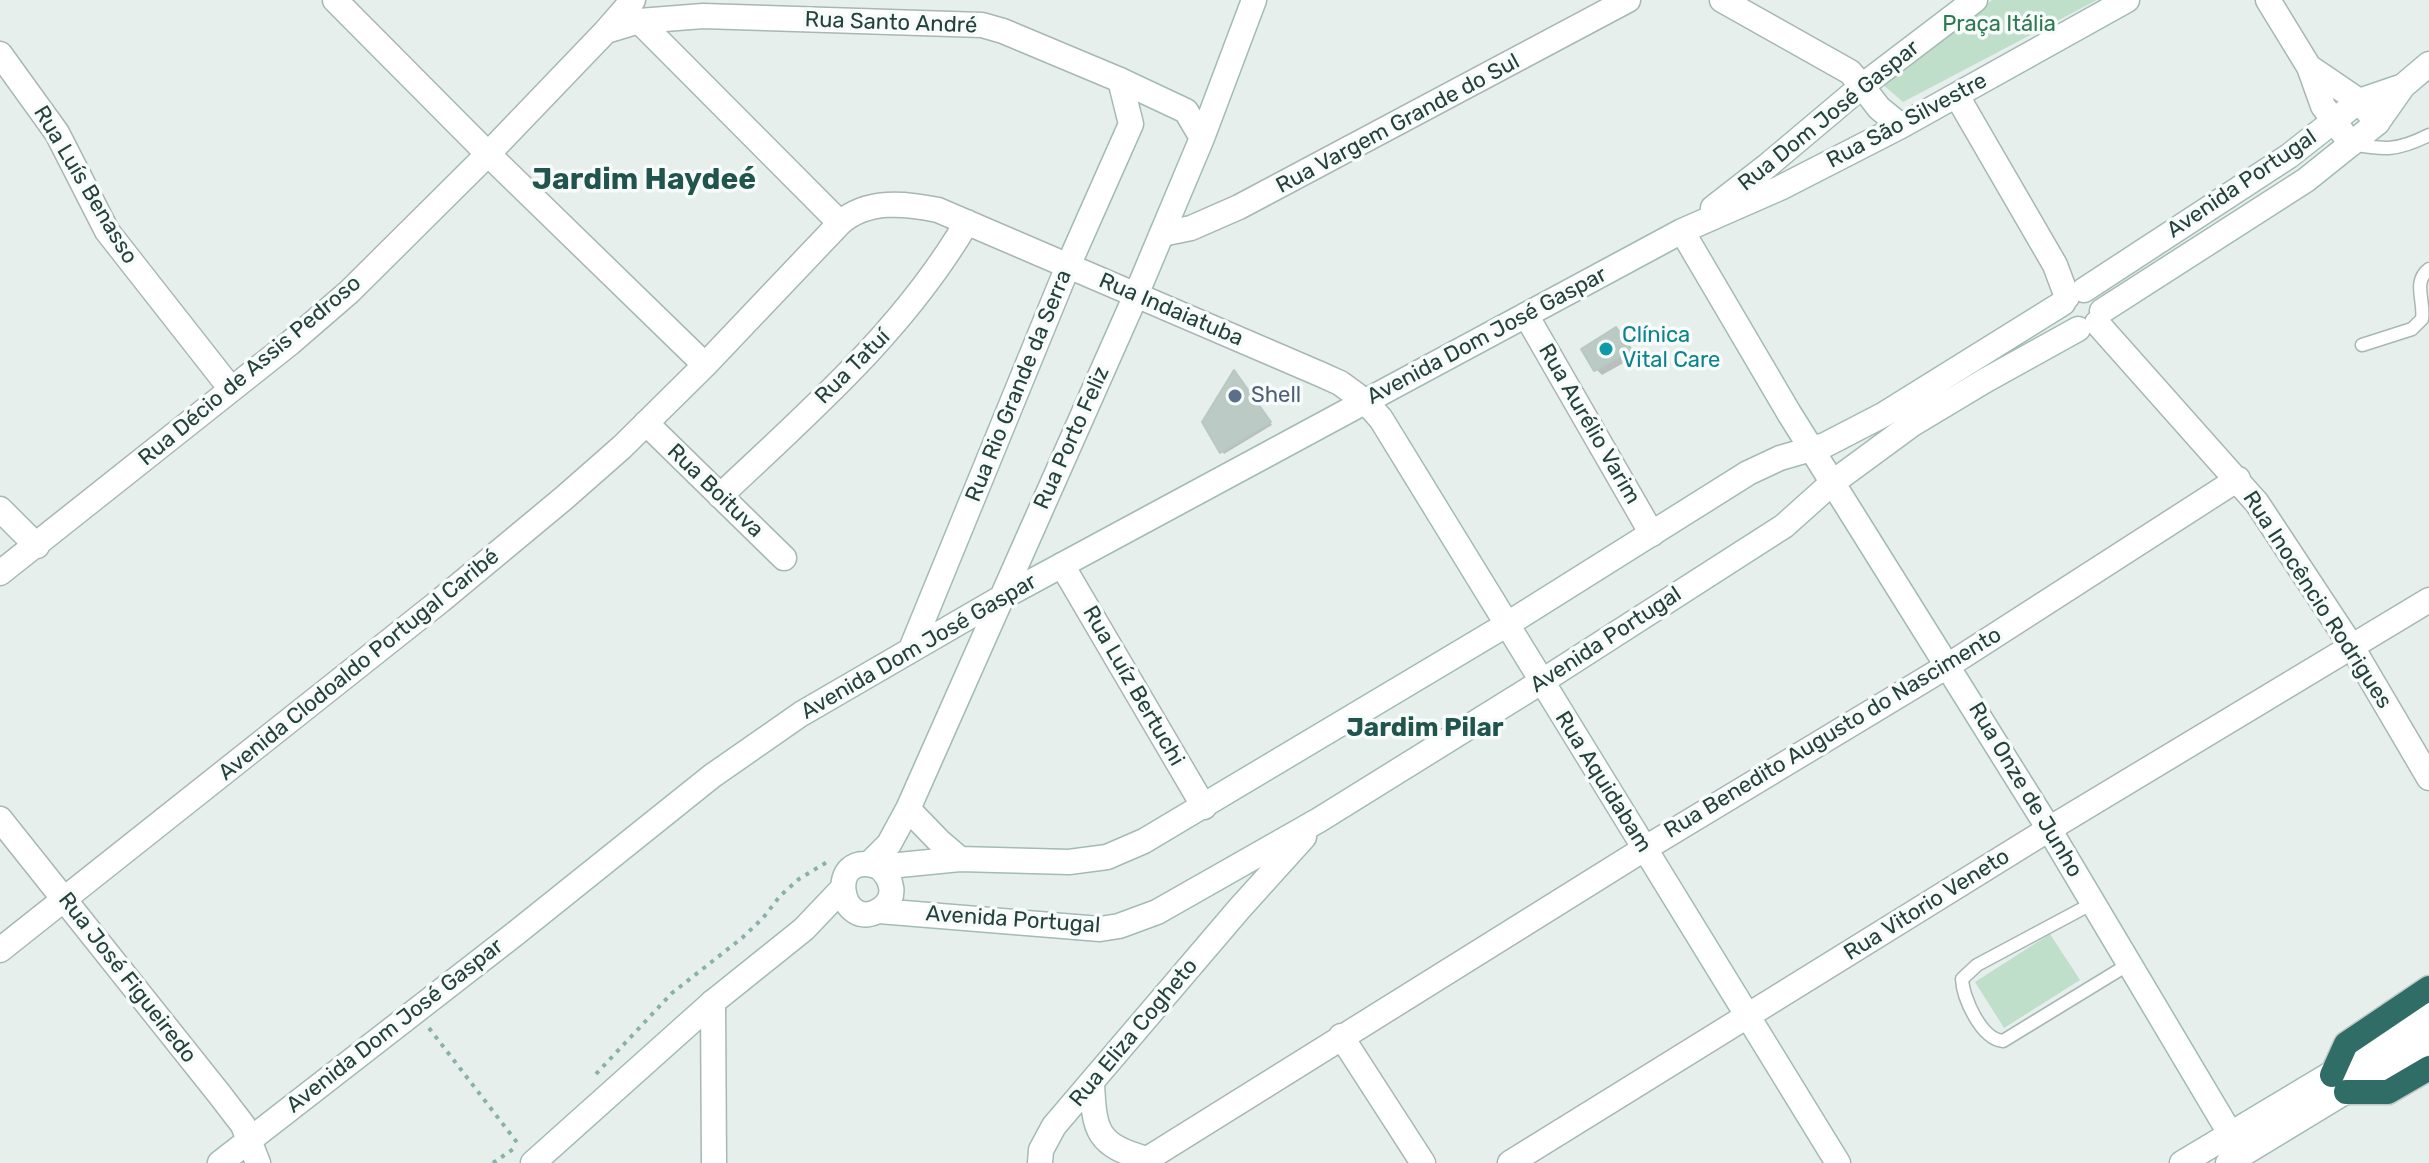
<!DOCTYPE html>
<html>
<head>
<meta charset="utf-8">
<style>
  body { margin:0 }
  canvas { display:block; background:#e6efec }
</style>
</head>
<body>
<canvas width="2429" height="1163"></canvas>
<script>
const c = document.querySelector('canvas').getContext('2d');
c.lineJoin = 'round';
function fillPath(path, color) { c.fillStyle = color; c.fill(path, 'evenodd'); }
function trace(path, color, width, dash) { c.strokeStyle = color; c.lineWidth = width; c.lineCap = dash ? 'butt' : 'round'; c.setLineDash(dash || []); c.stroke(path); }
function drawText(font, color, halo, rows, align = 'center') {
  c.font = font + ' Rubik,sans-serif'; c.lineWidth = 7; c.setLineDash([]); c.textBaseline = 'middle'; c.strokeStyle = halo; c.fillStyle = color; for (const [text, x, y, turn = 0] of rows) {
    c.save(); c.translate(x, y); c.rotate((+turn || 0) * Math.PI / 180); c.textAlign = isNaN(turn) ? turn : align; if (halo) c.strokeText(text, 0, 0); c.fillText(text, 0, 0); c.restore();
  }
}
const green = new Path2D(`
  M1992 0H2097L1903 102 1882 84Z
  M2050 934 2080 980 2004 1028 1975 982Z`);
const shadow = new Path2D(`
  M1622 336 1636 356 1602 375 1596 369Z
  M1235 374 1272 425 1224 454 1222 451Z`);
const building = new Path2D(`
  M1616 327 1632 350 1594 371 1581 349Z
  M1234 370 1271 422 1220 453 1202 422Z`);
const path = new Path2D(`
  M429 1028 519 1145
  M596 1074 672 993 742 938 763 918 780 896 799 879 827 862
  M493 1163 516 1147`);
const lane = new Path2D(`
  M2351 144C2385 150 2397 151 2429 135
  M2362 345 2412 329 2422 319C2425 301 2412 282 2429 269
  M2093 903 1977 965 1962 979C1963 998 1981 1039 2003 1041L2129 964`);
const street = new Path2D(`
  M335 0 488 154 705 365
  M1722 0 1850 72 1862 86
  M2268 0 2309 67 2323 106 2351 144
  M639 21 840 223
  M606 31 633 0
  M0 54 57 133 107 231 231 389
  M2309 67 2359 101 2377 123
  M1957 96 2055 265 2067 297
  M1162 234 1191 228 1239 207 1628 0
  M1526 315 1652 534
  M2097 323 2257 503 2352 647 2429 778
  M646 423 784 558
  M720 496C810 411 904 330 967 222
  M0 509 37 546
  M1062 565 1204 807
  M0 573 290 343 349 292 488 154 606 31 639 21 703 16 982 25 1003 31 1120 80
  M0 819 220 1095 243 1125 258 1163
  M0 950 440 601 564 498 622 447 705 365 840 223C867 199 905 203 938 210L1320 374 1340 383 1366 402
  M713 1002 714 1163
  M1341 1036 1423 1163
  M1141 1163 1644 849 1949 665 2238 479
  M1510 1163 2049 829 2429 600`);
const secondary = new Path2D(`
  M1120 80 1186 111 1202 138
  M1862 86 1879 108 1901 126
  M1713 208 1767 166 1862 86 1975 0
  M1682 231 1789 413 2049 829 2231 1135
  M2084 290 2289 156 2359 101 2403 86
  M2102 311 2306 180 2377 123 2403 86 2429 64
  M1366 402 1381 419 1838 1163
  M911 649 1068 266 1131 124 1120 80
  M908 809 939 841 960 859
  M869 864 889 844 908 809 1136 295 1202 138 1254 0
  M879 867C892 878 898 898 881 909 839 937 824 847 879 867L960 859 1069 862 1107 857 1144 841 1506 625 1748 473 1780 458 1825 445 1883 415 2063 303
  M879 911 1100 929 1119 926 1157 912 1319 820 1541 682 1784 526 1832 483 1911 425 1986 380 2078 329
  M1092 1082C1094 1132 1097 1145 1147 1159
  M220 1163 516 933 712 776 801 714 1001 598 1394 386 1682 231 1780 188 1901 126 2127 0
  M533 1163 713 1002 804 929 842 889
  M1040 1163 1041 1150 1054 1126 1239 909 1304 837
  M2182 1163 2429 1015
  M2228 1163 2429 1041`);
const highway = new Path2D(`
  M2332 1075 2346 1044 2429 988
  M2346 1092H2388L2429 1068`);
const markers = [
  [1606,349,8,"#0f9aa8"],
  [1235,396,8,"#5c6f8a"]
];
const streetNames = [
  ["Rua Santo André",891,23,2],
  ["Rua Dom José Gaspar",1829,116,-39],
  ["Rua São Silvestre",1907,121,-28],
  ["Rua Vargem Grande do Sul",1398,124,-28],
  ["Avenida Portugal",2242,184,-34],
  ["Rua Luís Benasso",85,185,59],
  ["Rua Indaiatuba",1171,310,23],
  ["Avenida Dom José Gaspar",1487,336,-28],
  ["Rua Tatuí",853,367,-45],
  ["Rua Décio de Assis Pedroso",250,371,-40],
  ["Rua Rio Grande da Serra",1019,386,-68],
  ["Rua Aurélio Varim",1589,424,60],
  ["Rua Porto Feliz",1072,438,-66],
  ["Rua Boituva",715,491,44],
  ["Rua Inocêncio Rodrigues",2317,600,57],
  ["Avenida Portugal",1606,640,-33],
  ["Avenida Dom José Gaspar",919,647,-30],
  ["Avenida Clodoaldo Portugal Caribé",359,665,-39],
  ["Rua Luíz Bertuchi",1133,686,60],
  ["Rua Benedito Augusto do Nascimento",1833,733,-31],
  ["Rua Aquidabam",1603,782,58],
  ["Rua Onze de Junho",2025,790,59],
  ["Rua Vitorio Veneto",1927,905,-32],
  ["Avenida Portugal",1013,920,4],
  ["Rua José Figueiredo",127,978,52],
  ["Avenida Dom José Gaspar",395,1026,-38],
  ["Rua Eliza Cogheto",1134,1033,-50]
];
const parkNames = [
  ["Praça Itália",1999,25]
];
const cultureNames = [
  ["Clínica",1622,336],
  ["Vital Care",1622,361]
];
const serviceNames = [
  ["Shell",1251,396]
];
const quarterNames = [
  ["Jardim Pilar",1425,728]
];
const districtNames = [
  ["Jardim Haydeé",644,180]
];
fillPath(green, '#bfdfcb');
fillPath(shadow, '#0003');
fillPath(building, '#bbcac5');
trace(building, '#b8c8c3', 2);
trace(lane, '#a8b7b4', 15);
trace(street, '#a8b7b4', 27);
trace(secondary, '#a4bab5', 27);
trace(highway, '#c2cac8', 27);
trace(path, '#86b2a9', 4, [4, 6]);
trace(lane, '#fff', 12);
trace(street, '#fff', 24);
trace(secondary, '#fff', 24);
trace(highway, '#306d67', 24);
for (const [x, y, r, color] of markers) { const dot = new Path2D(); dot.arc(x, y, r, 0, 2 * Math.PI); c.fillStyle = color; c.fill(dot); trace(dot, '#f7fbf9', 3); }
drawText('22px', '#24413c', '#f7fbf9', streetNames);
drawText('22px', '#2e7853', '#f7fbf9', parkNames);
drawText('22px', '#0d838f', '#f7fbf9', cultureNames, 'left');
drawText('22px', '#4e5e75', '#f7fbf9', serviceNames, 'left');
drawText('bold 26px', '#20544c', '#f7fbf9', quarterNames);
drawText('bold 30px', '#20544c', '#f7fbf9', districtNames);
</script>
</body>
</html>
